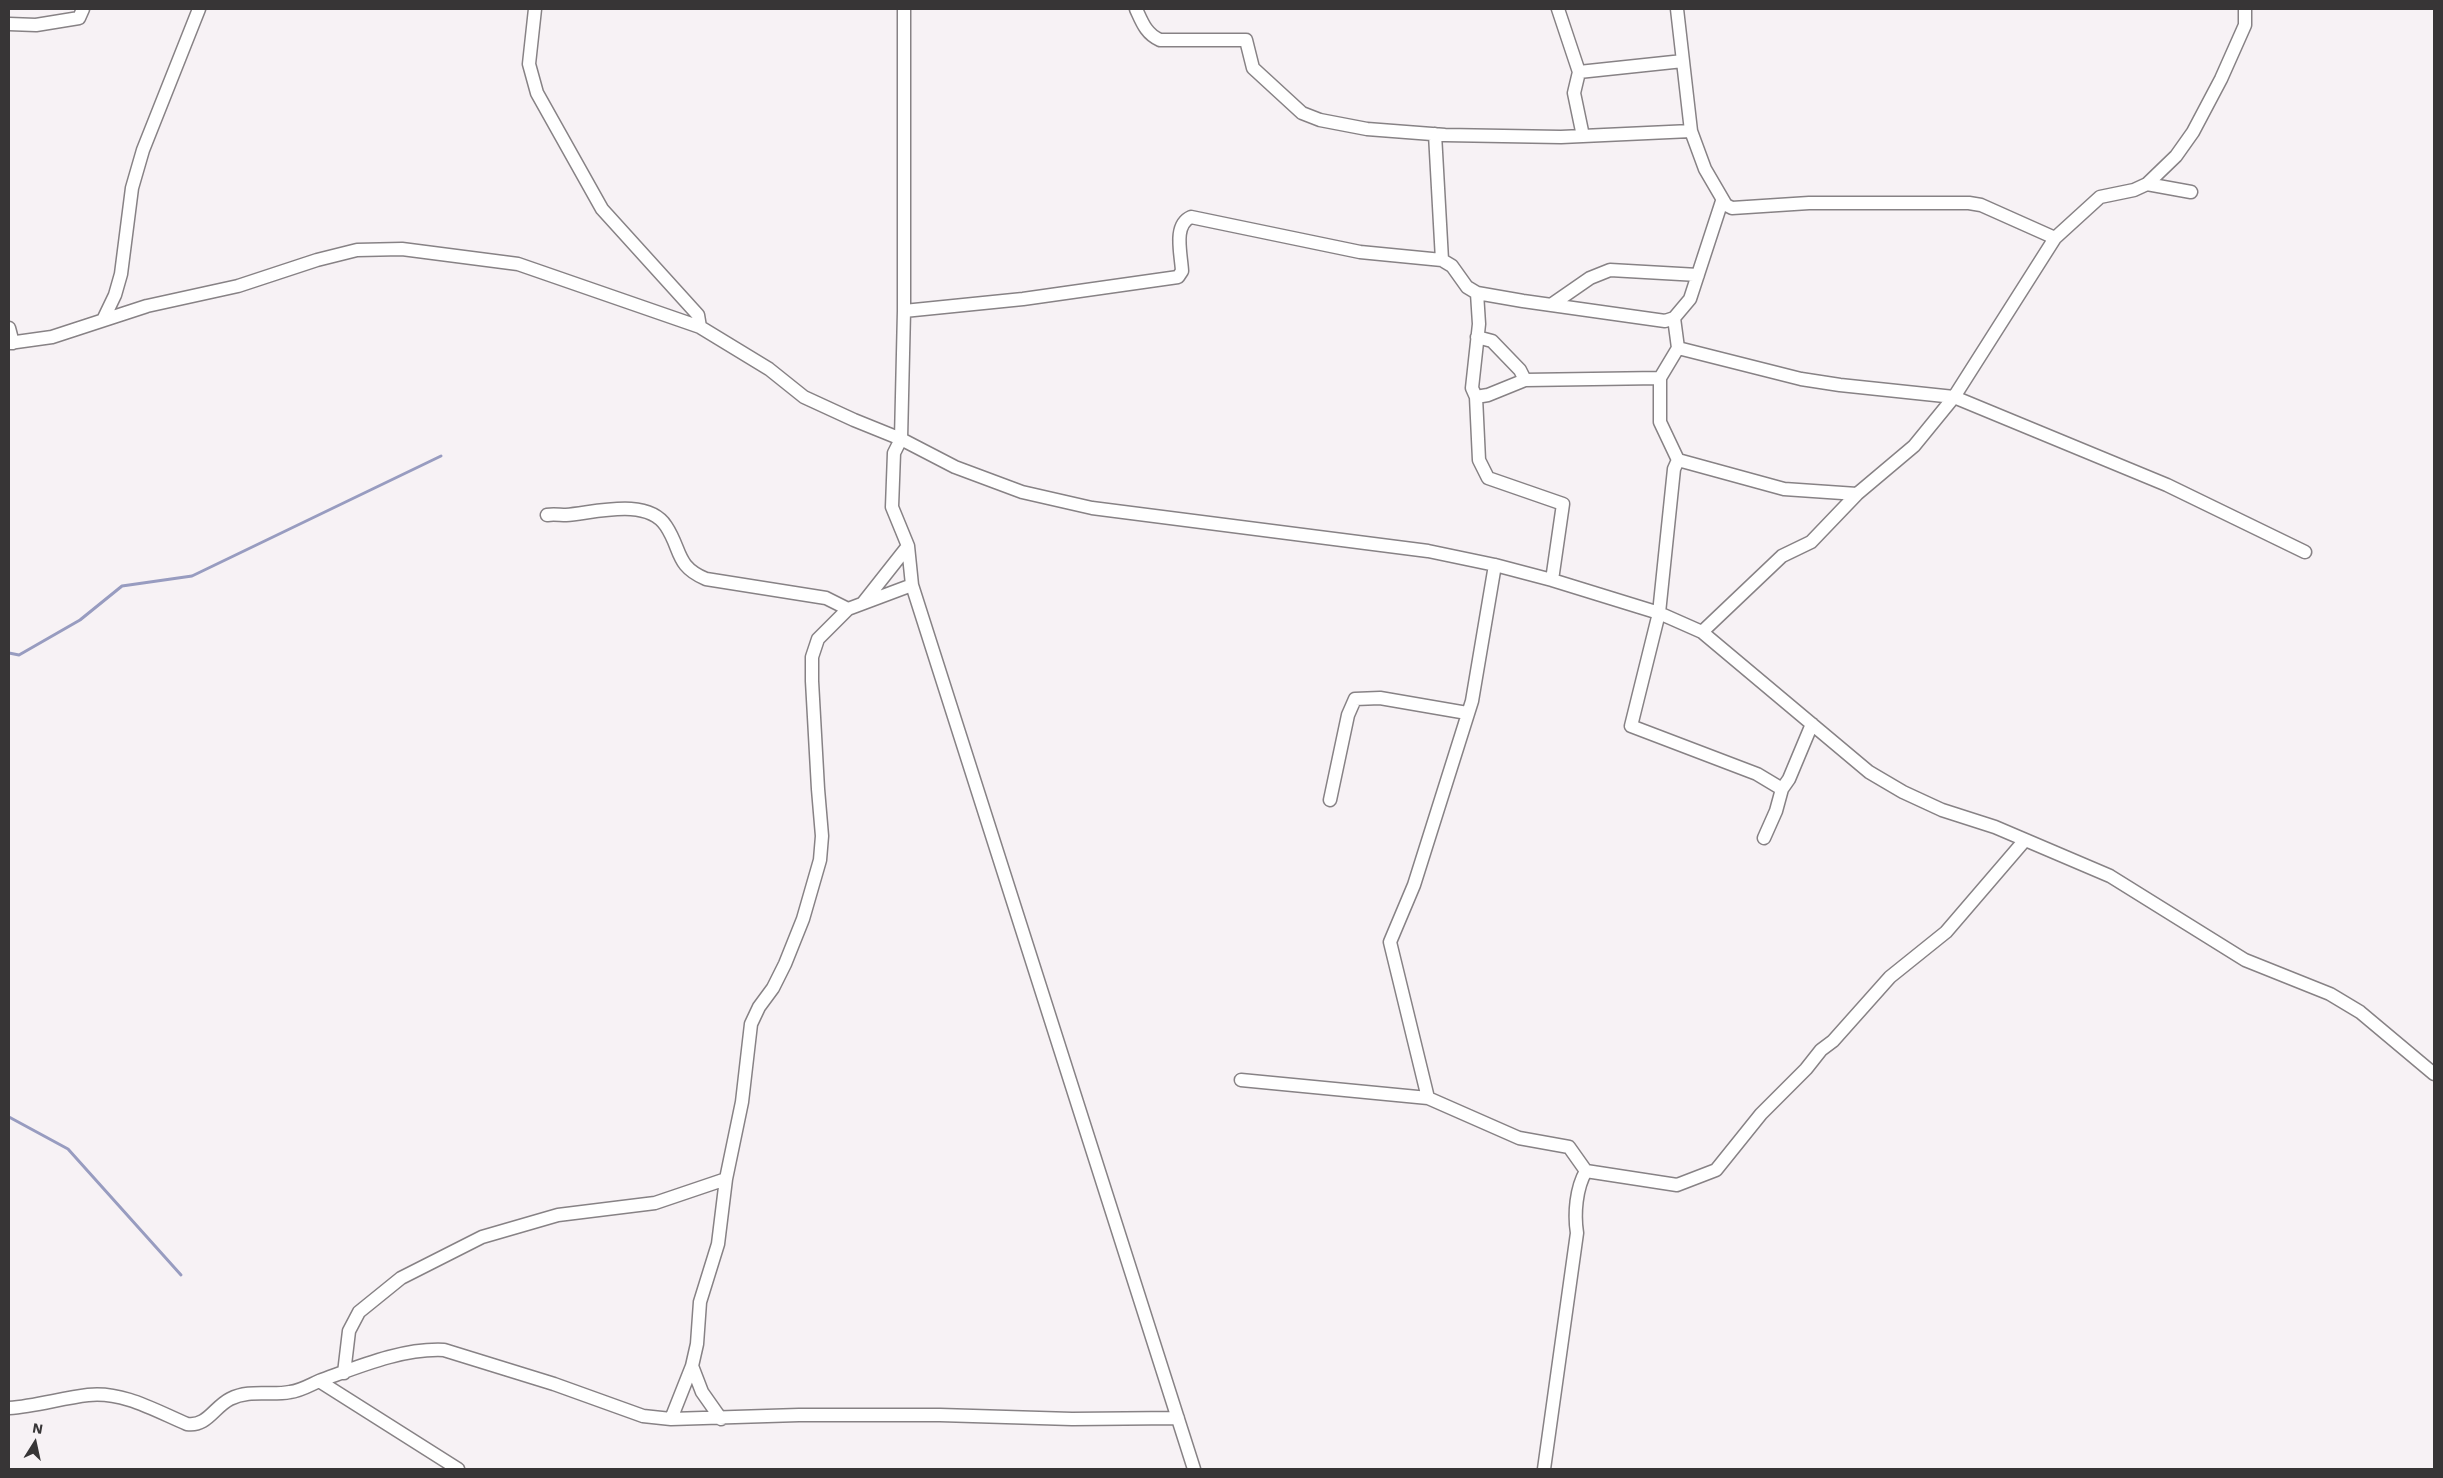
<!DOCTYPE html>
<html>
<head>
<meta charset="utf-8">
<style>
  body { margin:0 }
  #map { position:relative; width:2443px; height:1478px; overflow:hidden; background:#f7f2f5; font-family:"Work Sans",sans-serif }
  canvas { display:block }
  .frame { position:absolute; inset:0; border:10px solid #373536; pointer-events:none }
  .north { position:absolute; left:10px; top:1418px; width:50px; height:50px; -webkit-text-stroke:4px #f7f2f5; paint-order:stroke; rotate:10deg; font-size:14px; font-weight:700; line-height:20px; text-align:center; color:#373536 }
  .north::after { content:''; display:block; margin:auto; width:18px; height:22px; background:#373536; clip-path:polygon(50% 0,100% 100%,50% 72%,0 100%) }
</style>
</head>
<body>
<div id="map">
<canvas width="2443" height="1478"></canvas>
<div class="frame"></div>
<div class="north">N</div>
</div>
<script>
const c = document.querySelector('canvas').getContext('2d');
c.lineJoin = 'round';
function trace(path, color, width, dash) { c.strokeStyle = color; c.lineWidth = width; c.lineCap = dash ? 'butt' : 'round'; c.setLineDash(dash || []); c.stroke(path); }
const stream = new Path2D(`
  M9 653 19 655 80 620 122 586 192 576 441 456
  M9 1117 68 1149 181 1275`);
const minor = new Path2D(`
  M535 9 529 64 537 93 602 209 698 315 700 327
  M904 9V311L901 439 894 453 892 507 908 546 912 585 1194 1469
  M1136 9C1142 22 1146 34 1160 40H1246L1253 68 1302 113 1320 120 1367 129 1445 135 1561 137 1691 131
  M1558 9 1579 72 1574 93 1583 136
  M1677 9 1691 131 1705 169 1726 205 1732 208 1809 203H1969L1981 205 2055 238
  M9 24 36 25 79 18 83 9
  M1579 72 1683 61
  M1435 134 1442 260
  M2147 184 2191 192
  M1477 293 1479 324 1472 388 1476 397 1479 460 1488 478 1563 504 1552 580
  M1551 305 1590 278 1610 270 1698 275
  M904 311 1023 299 1178 277 1182 271C1181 253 1173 225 1191 217L1360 252 1442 260 1452 266 1467 287 1477 293 1523 301 1665 321 1674 318 1690 299 1722 201
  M1674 318 1678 348 1660 378V422L1678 460 1674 469 1659 613 1631 726 1757 774 1782 789
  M103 320 115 295 121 274 132 188 143 150 199 9
  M9 328 13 343
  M1477 337 1492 341 1520 370 1525 380
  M9 343 52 337 147 306 238 286 317 260 357 250 402 249 518 264 700 327 769 369 804 397 854 420 901 439 955 467 1022 492 1092 508 1428 551 1495 565 1552 580 1659 613 1702 632 1869 772 1903 792 1942 810 1995 827 2110 876 2245 960 2330 994 2360 1012 2434 1074
  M1678 348 1801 379 1840 385 1954 397 2167 485 2305 552
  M1476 397 1488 395 1525 380 1660 378
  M1678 460 1784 489 1857 494
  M547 515C553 514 560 515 566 515 594 513 647 497 666 526 682 550 675 566 706 579L826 598 848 609
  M863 603 908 546
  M1702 632 1782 556 1811 542 1857 494 1914 446 1954 397 2055 238 2100 197 2134 190 2147 184 2176 156 2193 132 2221 79 2245 25V9
  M1330 800 1348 715 1355 699 1380 698 1467 713
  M1764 838 1776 811 1782 789 1789 779 1812 724
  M1241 1080 1428 1098 1519 1138 1569 1147 1586 1171 1677 1185 1716 1170 1761 1114 1806 1069 1821 1050 1833 1041 1890 977 1946 932 2025 840
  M1428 1098 1390 942 1414 885 1472 701 1495 565
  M692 1366 702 1392 721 1419
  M344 1373 349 1331 359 1312 401 1278 482 1237 558 1215 655 1203 726 1179
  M319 1381 458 1469
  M9 1408C36 1406 62 1398 88 1395 123 1391 156 1411 187 1424 207 1427 214 1407 230 1399 250 1389 270 1396 290 1392 300 1391 310 1385 319 1381 358 1367 402 1348 444 1350L554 1384 643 1416 671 1419 799 1415H940L1072 1419 1178 1418
  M671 1419 692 1366 697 1344 700 1302 718 1244 726 1179 742 1102 751 1024 759 1007 773 988 785 964 803 919 820 860 822 836 818 789 812 681V657L818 639 848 609 912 585
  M1544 1469 1577 1233C1574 1214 1576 1188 1586 1171`);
trace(stream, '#989cc0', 3);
trace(minor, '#878285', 15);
trace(minor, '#fff', 12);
</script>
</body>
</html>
